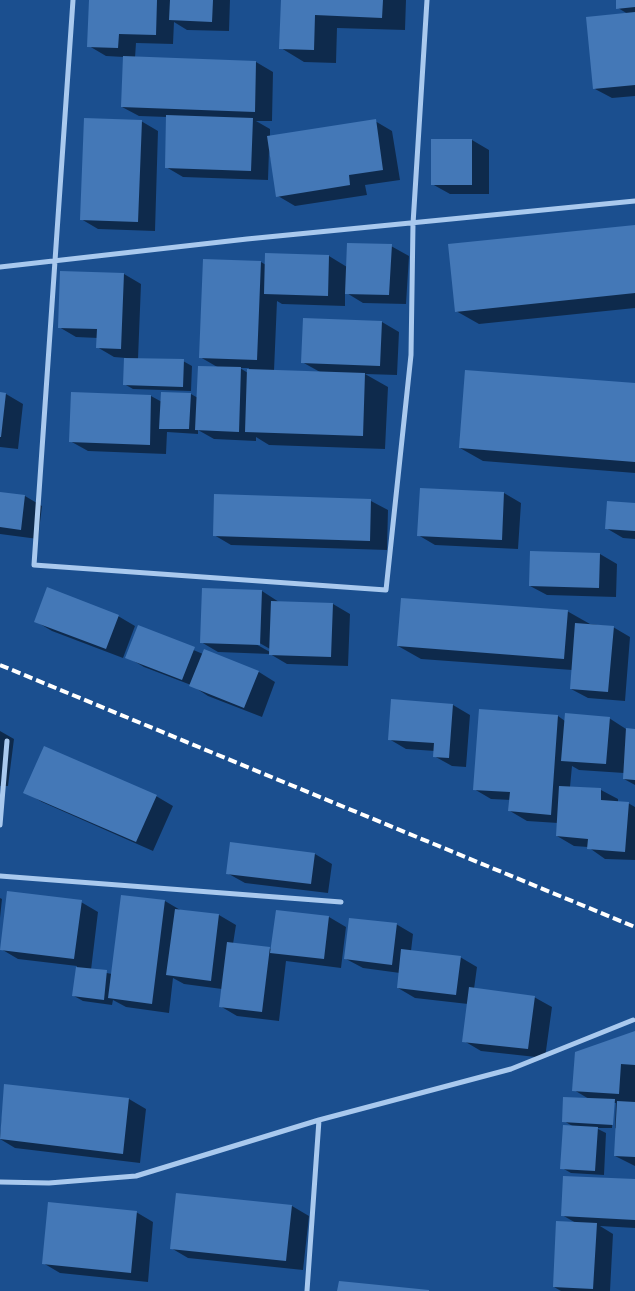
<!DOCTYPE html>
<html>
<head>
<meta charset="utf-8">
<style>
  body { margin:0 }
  canvas { display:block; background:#1b4f8f }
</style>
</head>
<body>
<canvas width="635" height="1291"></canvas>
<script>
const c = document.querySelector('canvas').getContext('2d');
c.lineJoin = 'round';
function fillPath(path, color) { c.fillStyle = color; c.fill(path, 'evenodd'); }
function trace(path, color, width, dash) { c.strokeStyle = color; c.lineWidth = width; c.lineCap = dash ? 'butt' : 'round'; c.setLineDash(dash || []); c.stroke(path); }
const shadow = new Path2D(`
  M91 0H230L229 31 187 30 174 22 173 44 136 43 135 58 256 62 273 72 272 121H256L270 129V137L375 121 392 131 400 180 365 185 367 195 295 206 278 196 269 150 268 180 183 177 166 167 167 117 139 116 122 107 124 57 106 56 89 46Z
  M283 0H406L405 30 337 28 336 63 304 62 281 48Z
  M617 0H635V96L612 98 595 89 628 14 618 8Z
  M141 121 158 131 155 231 98 229 81 219Z
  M433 140H472L489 150V194H450L432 184Z
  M635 226V308L479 324 456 311Z
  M391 246 409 256 406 304 363 303 345 292V306L282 304 277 301 274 371 320 372 302 362 382 322 399 332 397 375 365 374 388 387 385 449 269 445 256 437V441L214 439 198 430V434L167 432 166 454 88 451 70 441 72 393 151 396 162 402 191 394 198 398 219 368 200 357 205 260 261 262 266 265 329 256 347 267ZM240 368H249L248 373Z
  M124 274 141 284 138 359 183 361 192 366 191 391 133 389 124 384 126 358 114 357 97 347 98 338 76 337 59 327Z
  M635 384V473L483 461 460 448Z
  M0 393 6 394 23 404 18 449 0 447Z
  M0 493 25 496 42 506 38 539 0 534Z
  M504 493 521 503 518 549 435 545 418 535Z
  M371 501 388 510 387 550 231 545 214 535Z
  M635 505V539L623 538 606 528Z
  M531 552 600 554 617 564 616 597 547 595 530 586Z
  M262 591 279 602 333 604 350 614 348 666 287 664 270 654 218 652 201 642ZM256 641 270 649V652L254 643Z
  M567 611 590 624 613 627 630 637 625 701 588 698 571 689 572 670 421 659 398 646Z
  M118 616 135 626 123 658 52 631 35 621Z
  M139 627 203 654 259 672 275 682 262 717 208 696 191 685 144 667 127 657Z
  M453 705 470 715 466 767 452 766 434 756 435 751 406 749 389 739Z
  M558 716 565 721 609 718 626 729 635 730V785L624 779V773L579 770 572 766 570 787 601 790 618 799V802L628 803 635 807V860L605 859 588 847 574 846 557 836 558 823 527 821 510 811 511 800 491 799 474 789Z
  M0 731 14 739 8 786H0Z
  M25 792 156 796 173 806 153 851 42 802Z
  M231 843 315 854 332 864 328 893 245 883 227 873Z
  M0 898 2 899 0 918Z
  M165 901 182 911 219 915 236 925 233 944 272 949 329 917 346 927 341 968 286 961 279 1021 237 1016 220 1006 222 989 184 984 173 978 169 1013 126 1007 113 1000 112 1005 83 1001 74 996 77 966 18 959 1 949 81 902 98 912 91 970 112 974Z
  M396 924 413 934 411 951 460 957 477 967 474 989 534 997 552 1007 545 1058 481 1051 464 1041 468 1004 415 998 398 988 400 973 363 968 346 959Z
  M635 1033V1166L615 1156 617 1129 615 1128 616 1103H613L612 1128H596L606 1133 604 1175 571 1173 562 1168 574 1127 564 1121 589 1099 574 1090Z
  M5 1085 129 1099 146 1109 140 1163 15 1148 0 1139Z
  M635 1181V1228L600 1226 613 1234 610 1291H561L554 1287 576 1223 562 1215Z
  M292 1206 309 1216 303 1270 188 1258 171 1248Z
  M136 1212 153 1222 148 1282 60 1273 43 1263Z`);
const building = new Path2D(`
  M89 0H157L156 35 119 34 118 48 87 47Z
  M170 0H213L212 22 169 20Z
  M281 0H383L382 18 315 15 314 50 279 49Z
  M616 0H635V7L616 9Z
  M635 12V85L593 89 586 17Z
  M123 56 256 61 255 112 121 107Z
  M166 115 253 118 251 171 165 168Z
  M84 118 142 120 138 222 80 220Z
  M376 119 383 170 349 175 350 185 276 197 267 136Z
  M431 139H472V185H431Z
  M635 225V293L455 312 448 244Z
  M347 243 392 244 389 295 345 294Z
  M265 253 329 255 328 296 264 294Z
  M203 259 261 261 257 360 199 358Z
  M60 271 124 273 121 349 96 348 97 329 58 328Z
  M303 318 382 321 380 366 301 363Z
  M124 358 184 359 183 387 123 385Z
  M198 366 241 367 239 432 195 430Z
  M247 369 365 373 363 436 245 432Z
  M465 370 635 383V462L459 448Z
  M0 392 6 393 1 437H0Z
  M71 392 151 395 150 445 69 442Z
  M161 392 191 393 189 429H159Z
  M420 488 504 492 502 540 417 536Z
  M0 492 25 495 21 530 0 527Z
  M214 494 371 499 370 541 213 536Z
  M607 501 635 503V531L605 529Z
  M530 551 600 553 599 588 529 586Z
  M47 587 119 615 106 649 34 622Z
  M202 588 262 590 260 645 200 643Z
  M401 598 568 610 564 659 397 646Z
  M271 601 333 603 331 657 269 655Z
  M575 623 614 626 608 692 570 689Z
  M138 625 195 647 182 680 125 658Z
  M204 649 259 671 244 708 189 686Z
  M391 699 453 704 449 758 433 757 434 743 388 740Z
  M479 709 558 715 551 815 508 811 510 792 473 790Z
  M565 713 610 717 606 764 561 761Z
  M626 728 635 729V780L623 779Z
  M44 746 157 795 136 842 23 793Z
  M559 786 601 788V800L629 802 625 852 587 849 588 839 556 836Z
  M230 842 315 853 311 884 226 874Z
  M7 891 82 900 74 959 0 950Z
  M121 895 165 900 152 1004 108 998Z
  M175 909 219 914 211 981 166 975Z
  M276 910 329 916 324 959 270 953Z
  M349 918 397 923 392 965 344 959Z
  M227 942 270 947 262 1012 219 1007Z
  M401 949 461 956 456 995 397 988Z
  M76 967 107 970 104 1000 72 996Z
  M469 987 535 996 528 1049 462 1042Z
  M635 1031V1065L621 1064 619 1094 572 1091 575 1052Z
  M4 1084 129 1098 123 1154 0 1139Z
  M563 1097 615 1099 613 1125 562 1122Z
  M617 1101 635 1102V1157L614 1156Z
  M563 1125 598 1127 595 1171 560 1169Z
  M563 1176 635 1179V1220L561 1216Z
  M176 1193 292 1205 286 1261 170 1249Z
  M48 1202 137 1211 131 1273 42 1264Z
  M556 1221 597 1223 593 1289 553 1287Z
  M339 1281 429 1290V1291H337Z`);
const street = new Path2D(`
  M73 0 34 565 386 590 411 355 413 224 427 0
  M0 267 247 239 635 201
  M0 825 7 741
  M0 876 341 902
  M0 1182 49 1183 136 1176 319 1120 511 1069 633 1020
  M307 1291 319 1120`);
const rail = new Path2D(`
  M0 665 635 927`);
fillPath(shadow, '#0007');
fillPath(building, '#4478b7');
trace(street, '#a9c9ee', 5);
trace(rail, '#fff', 4, [9, 4]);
</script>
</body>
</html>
